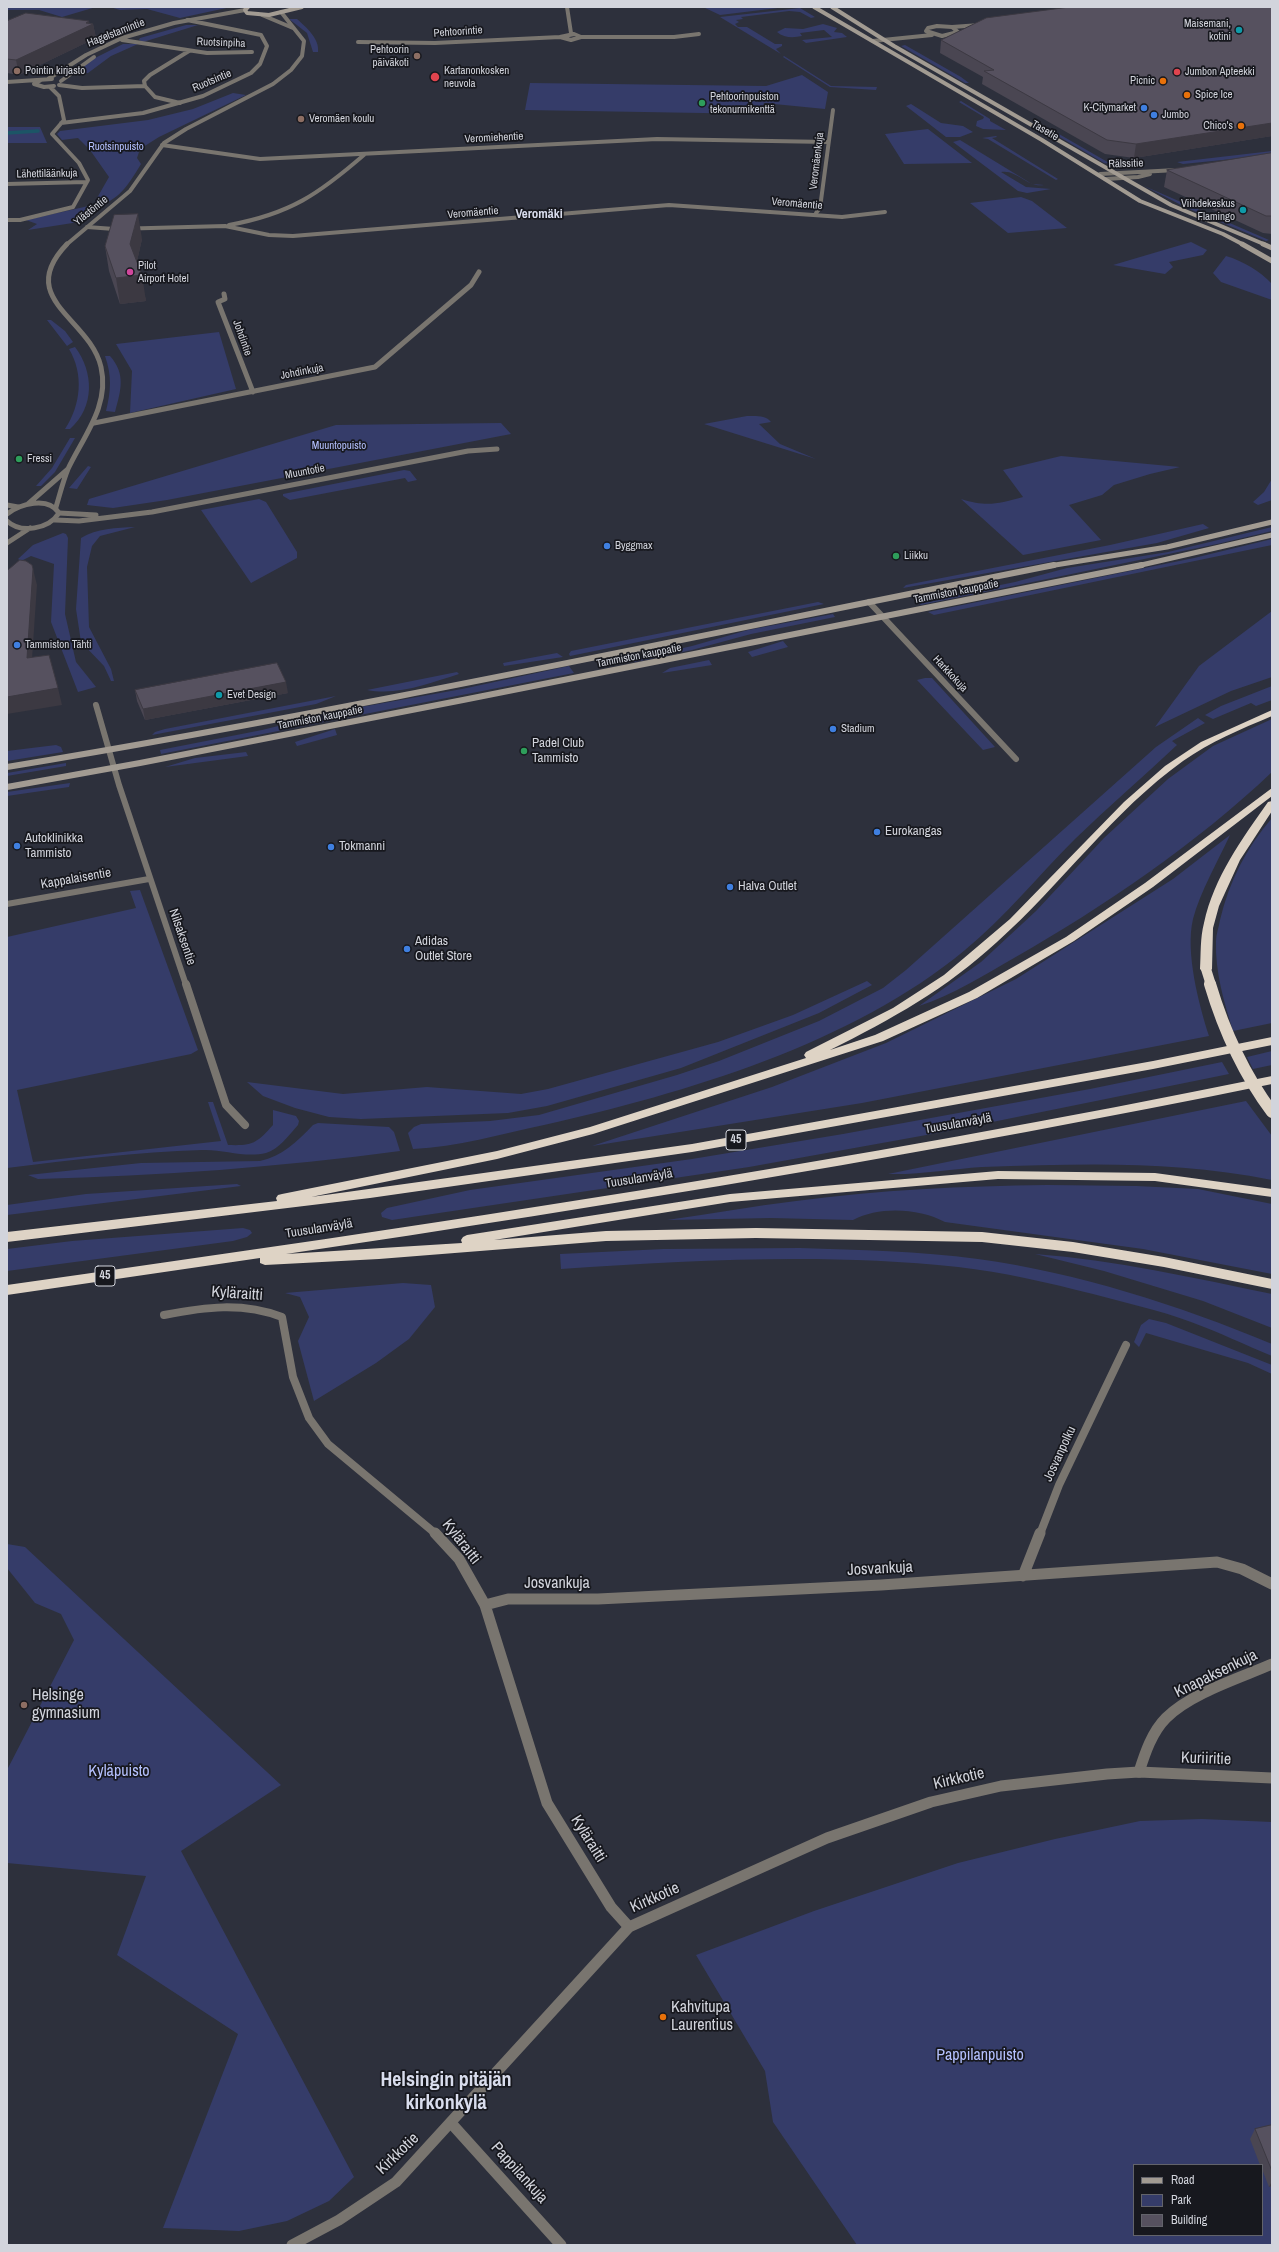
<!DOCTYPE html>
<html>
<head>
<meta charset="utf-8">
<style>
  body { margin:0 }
  #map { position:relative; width:1279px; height:2252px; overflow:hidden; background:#2d303c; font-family:"Archivo Narrow",sans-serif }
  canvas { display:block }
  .frame { position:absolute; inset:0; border:8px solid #d2d4dc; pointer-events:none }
  .legend { position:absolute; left:1133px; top:2164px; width:130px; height:72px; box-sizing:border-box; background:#17181e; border:1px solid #62636a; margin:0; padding:5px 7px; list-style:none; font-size:12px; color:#d2d4dc }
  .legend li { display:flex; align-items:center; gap:8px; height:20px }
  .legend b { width:20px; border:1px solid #62636a }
</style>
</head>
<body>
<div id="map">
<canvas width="1279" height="2252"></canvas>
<div class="frame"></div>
<ul class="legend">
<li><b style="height:5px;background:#a29b92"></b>Road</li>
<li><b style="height:11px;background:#353c69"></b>Park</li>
<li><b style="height:11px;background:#56515f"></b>Building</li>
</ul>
</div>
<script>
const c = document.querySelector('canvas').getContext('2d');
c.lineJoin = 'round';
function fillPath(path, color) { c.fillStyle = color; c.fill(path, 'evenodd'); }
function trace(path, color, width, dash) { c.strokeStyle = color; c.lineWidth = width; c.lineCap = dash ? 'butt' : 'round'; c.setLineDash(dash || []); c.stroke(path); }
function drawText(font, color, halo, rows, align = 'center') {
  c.font = font + ' "Archivo Narrow",sans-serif'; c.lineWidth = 3.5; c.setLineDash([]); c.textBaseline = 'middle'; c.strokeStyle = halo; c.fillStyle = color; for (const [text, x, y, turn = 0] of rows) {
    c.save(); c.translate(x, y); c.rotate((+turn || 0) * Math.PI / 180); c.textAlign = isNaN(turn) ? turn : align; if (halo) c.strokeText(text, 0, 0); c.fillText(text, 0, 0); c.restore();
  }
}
const green = new Path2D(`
  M7 7H96L62 17 39 10H7Z
  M110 7H231L180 18 147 9 120 10Z
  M703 7H786L720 15Z
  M800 8 815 17 811 18 800 12 789 11 741 17 743 19 736 20 739 22 735 24 738 27H747L775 44H782V46L776 49 781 54 720 17Z
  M289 19H297C306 27 320 39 318 52H313L307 33Z
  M823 24 837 28 834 32 842 33 847 37 806 43 802 40 832 37 824 30 800 33 802 36C793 38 784 38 777 32L785 28 803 29Z
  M186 25H198L143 42 139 40 140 38Z
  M123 44H138L111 56 88 73H75L93 59Z
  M905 45 961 77 969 83H965L901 46Z
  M784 56 831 86 877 87 876 90 830 87 783 57Z
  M802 75 828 92 825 109 764 103 761 114 525 110 530 83 766 86Z
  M233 93 246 95 159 137 140 149 137 158 141 164C130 182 117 205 94 205L79 222 28 230 37 224 26 220 93 205 109 177 90 150 78 138 62 140 57 134 60 131 148 120 193 109Z
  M961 101 990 119V121L1006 130 983 129 976 126 977 121 983 119 984 117 959 102Z
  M911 104 941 123 963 126 973 132 960 137H946L906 106Z
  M7 127H40L47 143H7Z
  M928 129 972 163 904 164 885 134Z
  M1052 130 1111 164H1112L1104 163 1056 135 1051 131Z
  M996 136 997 137 992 138 1058 179 1056 180 988 139 982 138Z
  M960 140 1032 184 1044 185C1027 188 1017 169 1001 172L1026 187 1051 189 1027 193 1018 191 953 142Z
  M1272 151V155L1183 164 1177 162Z
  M1144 186 1269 240 1266 241 1187 208Z
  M1021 197 1032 201 1067 228 1008 233 970 203Z
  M1191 242 1207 250 1203 255 1169 262 1173 267 1165 274 1113 265Z
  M1226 256C1243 261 1260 271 1272 284V300L1221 282 1213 273Z
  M47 320H51L65 331 73 342 67 346Z
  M219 332 236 389 130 413 132 371 116 344Z
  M75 347C94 372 95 407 70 429H65C81 405 84 374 69 349Z
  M105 356H110C126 374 121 390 115 412L106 411C111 391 112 376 105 356Z
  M747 416C756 416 766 415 771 422L759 424 780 444 816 459 704 424Z
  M501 423 511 434 167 500 113 508 87 505 89 499 336 425Z
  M70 438H75L55 472 41 486H36L52 468Z
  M1061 456 1180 467 1150 474 1114 485 1102 495 1069 505 1101 540 1023 555 961 499C987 507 997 504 1023 497L1003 470Z
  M88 466 91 467 77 489 69 488Z
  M404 470 410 471 417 480 408 482 405 478 290 500 283 496V494Z
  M1272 479V500L1258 505 1253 502 1264 492Z
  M259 499 266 502 297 552V558L251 583 201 510Z
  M1203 524 1209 528 1157 543 903 588 906 585 1110 545Z
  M135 527 100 536 92 546 87 567 89 627 111 669 114 681H111L104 666 81 642 76 609 81 538C97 528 116 528 135 527Z
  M1272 527V531L1217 544 921 605 917 602 1015 582 1067 568 1168 552Z
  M63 533 66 534 68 538 65 614 76 662 96 687 78 692 51 622 54 564 31 556 21 561 18 559 33 545Z
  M1272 539V545L934 615 928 612 1194 558Z
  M818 602 824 604 570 656 569 654 571 651Z
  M1272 611V677L1231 691 1155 727 1199 666Z
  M833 614 835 617 751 634 692 650 635 662 631 660 692 646 748 630Z
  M783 641 788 647 752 657 748 652Z
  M557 653 563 657 504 666 503 663Z
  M709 660 712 665 662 673 670 668Z
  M569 666 574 673 161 754 160 750 262 730 339 711 462 689Z
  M457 672 459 674C430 683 398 696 367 690Z
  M925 678H932L995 747 983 750 917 680Z
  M1272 686V700L1256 706 1251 703 1213 719 1205 715 1221 706Z
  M336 696 316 704 152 735 155 732 165 729Z
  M1198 718 1205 723 1172 741 1177 745C1143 777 1108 807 1075 839 1038 876 1005 917 965 950 852 1044 686 1093 544 1125 501 1134 457 1147 413 1149L408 1133 414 1127 421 1124 490 1121 539 1115 677 1075 719 1061 819 1021 883 988 906 970 1156 747Z
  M1272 719V772C1196 844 1105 906 1014 958 984 975 953 995 919 1006L981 962 1036 911 1104 838 1168 779 1213 746Z
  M335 729 337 735 297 746 295 742Z
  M56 745 61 747 63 752 7 761V751Z
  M246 752 248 756 165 767 195 758Z
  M66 763V766L7 776V773Z
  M70 783 69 787 7 796V792Z
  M1272 818V1023L1233 1031C1224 1002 1215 972 1216 941 1216 934 1219 927 1220 920 1229 882 1246 848 1272 818Z
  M1230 835C1218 861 1200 892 1193 919 1185 952 1199 1005 1209 1036L862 1103 592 1146 772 1087 886 1043 1016 979 1173 879Z
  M140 890 198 1050 191 1054 17 1090 33 1162 221 1141 208 1102H213L228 1145C253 1146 257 1143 273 1125V1110L296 1116 299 1121 298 1125C289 1135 278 1150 266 1153 244 1158 223 1149 202 1150 137 1152 72 1160 7 1168V937L136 908 130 891Z
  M867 981 872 985 819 1013 681 1068 547 1106 508 1113 361 1119 329 1117 295 1108 263 1096 247 1082 343 1094 427 1087 521 1094 548 1089 718 1042 793 1015Z
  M1272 1051V1065L1253 1069 1247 1057Z
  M1222 1062 1229 1074 943 1132 749 1167 392 1220 382 1217 381 1213 387 1208 470 1190 692 1159 843 1134 1090 1089Z
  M1246 1101 1272 1136V1180C1172 1160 1082 1164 982 1167 951 1169 919 1175 888 1174Z
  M318 1123 389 1127 394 1132 400 1151C280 1167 160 1176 38 1179L28 1175 141 1163 260 1161C282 1156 297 1142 313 1125Z
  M237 1184 241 1186 7 1215V1205L86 1194Z
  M1047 1185 1136 1186 1198 1189 1272 1204V1274L1143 1249 945 1222C919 1208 879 1206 853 1220L771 1218 667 1220C710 1214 753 1206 796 1201 879 1190 963 1186 1047 1185Z
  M243 1228 250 1230 252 1233 247 1237 233 1241 7 1271V1249L72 1241Z
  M800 1248C859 1250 919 1251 978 1259 1079 1273 1178 1305 1272 1344V1356C1245 1345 1219 1332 1191 1322 1159 1310 1126 1303 1093 1294 1049 1283 1003 1272 958 1267 826 1253 693 1260 561 1269L560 1254 664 1249Z
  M1035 1254C1115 1260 1194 1278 1272 1294V1328L1203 1301 1104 1271Z
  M403 1283 431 1285 435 1307 409 1339 376 1363 314 1401 298 1341 309 1317 300 1297 285 1293Z
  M1149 1319 1166 1323 1272 1365V1374L1248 1363 1146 1333 1139 1347 1134 1342 1141 1325Z
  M7 1544 25 1547 281 1785 181 1851 354 2177 329 2201 287 2221 239 2231 163 2228 238 2034 117 1955 146 1876 7 1863V1770L74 1640 61 1614 35 1603 7 1568Z
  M1202 1819 1272 1822V2245H857L773 2122 765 2071 696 1955 814 1911 958 1863 1055 1839 1140 1821ZM1134 2165H1262V2235H1134Z`);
const stream = new Path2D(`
  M7 133 38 131`);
const minorFar4 = new Path2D(`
  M567 7 571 33
  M937 26 952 27 958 32 942 36 926 31 928 28Z
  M952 27 980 25
  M574 34 581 37 571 40 560 37Z
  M581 37H674L699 34
  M122 40 207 53 252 52
  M873 41 932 35
  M358 42 435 43 560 37
  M48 79 86 55 122 38 174 23 245 10
  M41 80 34 84 44 87 54 86
  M61 81 94 57
  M7 82 52 79
  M59 85 82 88 145 86 155 97 180 103
  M145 86 144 81 150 75 189 51
  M61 123 143 113 203 96 251 73 260 64 267 46 261 35 187 20
  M162 145 260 159 657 139 828 142
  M7 184 86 182
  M816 213 820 208 833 110
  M7 220H20L73 207 88 180 79 163 52 134 64 120 59 96 50 87
  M229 225C290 214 319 194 365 154
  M87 227 114 229 225 226 269 235 293 236 669 205 842 217 885 212`);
const minorFar3 = new Path2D(`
  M224 294 225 299 218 302 253 392
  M94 423 375 367 471 285 479 272
  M7 505 18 507
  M59 513 96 515
  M55 520 79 521 152 512 468 451 497 449`);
const minorFar2 = new Path2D(`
  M869 602 1016 759
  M96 705 119 785 186 985
  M7 904 149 879`);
const minorFar1 = new Path2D(`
  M186 984 226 1105 245 1125
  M164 1315C205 1307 242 1302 282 1317L293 1377 309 1418 328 1444 436 1534
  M1040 1534 1059 1485 1126 1345`);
const minor = new Path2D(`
  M435 1533 459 1559 485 1605 547 1803 611 1907 629 1927
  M1023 1576 1040 1533
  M485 1605 508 1599H598L881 1585 1217 1562 1242 1569 1272 1584
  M1139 1772C1145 1753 1152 1732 1166 1718 1191 1693 1240 1678 1272 1664
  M451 2123 561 2245`);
const tertiaryFar2 = new Path2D(`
  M262 15 293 28
  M1100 174 1177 170
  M1106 179 1138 177 1150 174
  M66 245 130 191 164 143 186 129 273 84 291 70 302 56 304 41 281 12`);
const tertiaryFar1 = new Path2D(`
  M28 504 68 469
  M56 507C60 494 63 481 68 469 83 437 110 406 101 367 90 318 14 299 67 244
  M7 514C20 504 48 496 59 513 49 529 21 534 7 521
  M7 543 30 528`);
const tertiary = new Path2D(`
  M292 2245 339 2220 396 2182 629 1927 827 1838 931 1802 1001 1786 1107 1774 1139 1772 1272 1778`);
const secondaryFar2 = new Path2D(`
  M248 7 245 10 247 13 269 15 302 7
  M814 7 1042 140 1140 201 1223 234 1244 245
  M832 7 894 46 1171 205 1266 245`);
const secondaryFar1 = new Path2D(`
  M1242 244 1272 261
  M1263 244 1272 248
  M1049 566 1167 547 1272 522
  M1137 566 1272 535`);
const secondary = new Path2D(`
  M7 767C358 709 706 634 1054 565
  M7 787 140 763 463 700 1142 565`);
const motorway = new Path2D(`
  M1272 710V716C1241 729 1210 742 1183 761 1113 811 1061 885 997 942 946 989 892 1019 830 1050L875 1035 969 992 1066 937 1145 883 1272 788V796L1153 887 1074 941 977 998 883 1041 593 1134 497 1159 311 1197 692 1144 1153 1061 1272 1037V1045L1153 1069 692 1152 370 1198 7 1242V1232L277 1201 276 1198 278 1195 282 1194 497 1151 590 1127 806 1058 804 1055 806 1052 893 1008 944 975 1010 919 1124 802 1165 766 1201 742Z
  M1272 801V811L1240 860 1219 906 1213 928 1212 969 1210 971H1202L1200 969C1201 954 1200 938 1204 923 1214 877 1242 839 1268 802Z
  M1272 1076V1084C945 1151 615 1205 286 1254L462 1243 461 1240 463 1237 467 1235 730 1194 998 1171 1155 1173 1272 1189V1197L1155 1181 998 1179 730 1202 494 1240 606 1231 756 1228 982 1232 1073 1242 1164 1257 1272 1279V1289L1164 1267 1073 1252 982 1242 756 1238 606 1241 379 1259 265 1265 260 1263V1258L7 1295V1285C430 1225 853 1162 1272 1076Z`);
const motorwayBridgeFar1 = new Path2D(`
  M1206 969 1211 985`);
const motorwayBridge = new Path2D(`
  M1210 984C1224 1031 1243 1073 1272 1112`);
const wall = new Path2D(`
  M1272 7V136L1134 158 1105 154 982 84 983 77 940 53 941 40Z
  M7 21H89V23L93 24 96 38 19 75 7 73Z
  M1272 153V234L1263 233 1164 187 1167 170Z
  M142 239 137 261 146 301 120 304 109 271 105 246Z
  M135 690 288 693 145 720 137 701Z
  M1272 2125V2186L1269 2187 1262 2169V2165H1260L1250 2139 1255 2129Z`);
const shadedWall = new Path2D(`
  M89 21 90 25 93 24 96 38 19 75 16 60Z
  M1272 123V136L1134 158 1136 144Z
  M138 214 142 239 135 270 130 244Z
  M142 275 146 301 120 304 116 278Z
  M33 569 37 585 31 674 27 658Z
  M286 682 288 693 145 720 143 709Z
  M58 688 62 705 7 714V697Z
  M1272 2181V2186L1269 2187Z`);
const building = new Path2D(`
  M1070 7H1272V123L1136 144 1107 140 984 71 994 70 941 40 986 18Z
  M26 13 89 21 86 23 93 24 16 60 7 59V21Z
  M1272 153V216H1266L1167 170Z
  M138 214 130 244 142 275 116 278 105 246 114 215Z
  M20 560 26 561 32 565 33 569 27 658 49 655 58 688 7 697V571Z
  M277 663 286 682 143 709 135 690Z
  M1272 2125V2171L1255 2129Z`);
const markers = [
  [1239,30,4,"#0f9aa8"],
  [417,56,4,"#8d6e63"],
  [17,71,4,"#8d6e63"],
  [1177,72,4,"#e0444e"],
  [435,77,5,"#e0444e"],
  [1163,81,4,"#e8710a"],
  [1187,95,4,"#e8710a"],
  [702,103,4,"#2e9e5b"],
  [1144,108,4,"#3f7fe0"],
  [1154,115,4,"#3f7fe0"],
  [301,119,4,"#8d6e63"],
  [1241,126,4,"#e8710a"],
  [1243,210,4,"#0f9aa8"],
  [130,272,4,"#d1479c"],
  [19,459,4,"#2e9e5b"],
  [607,546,4,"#3f7fe0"],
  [896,556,4,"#2e9e5b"],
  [17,645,4,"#3f7fe0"],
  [219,695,4,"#0f9aa8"],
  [833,729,4,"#3f7fe0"],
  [524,751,4,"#2e9e5b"],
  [877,832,4,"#3f7fe0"],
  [17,846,4,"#3f7fe0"],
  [331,847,4,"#3f7fe0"],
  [730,887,4,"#3f7fe0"],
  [407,949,4,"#3f7fe0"],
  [24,1705,4,"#8d6e63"],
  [663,2017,4,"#e8710a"]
];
const farPoinames = [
  ["Maisemani,",1231,24,"right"],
  ["kotini",1231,37,"right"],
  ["Pehtoorin",409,50,"right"],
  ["päiväkoti",409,63,"right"],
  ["Pointin kirjasto",25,71],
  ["Kartanonkosken",444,71],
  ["neuvola",444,84],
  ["Jumbon Apteekki",1185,72],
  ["Picnic",1155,81,"right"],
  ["Spice Ice",1195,95],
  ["Pehtoorinpuiston",710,97],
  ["tekonurmikenttä",710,110],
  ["K-Citymarket",1136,108,"right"],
  ["Jumbo",1162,115],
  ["Veromäen koulu",309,119],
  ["Chico's",1233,126,"right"],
  ["Viihdekeskus",1235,204,"right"],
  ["Flamingo",1235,217,"right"],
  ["Pilot",138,266],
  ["Airport Hotel",138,279],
  ["Fressi",27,459],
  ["Byggmax",615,546],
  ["Liikku",904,556],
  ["Tammiston Tähti",25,645],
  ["Evet Design",227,695],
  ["Stadium",841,729]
];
const farStreetnames = [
  ["Pehtoorintie",458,32,-4],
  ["Hagelstamintie",116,33,-21],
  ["Ruotsinpiha",221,43,2],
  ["Ruotsintie",212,81,-23],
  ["Tasetie",1045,131,30],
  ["Veromiehentie",494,138,-3],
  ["Veromäenkuja",817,161,-83],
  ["Rälssitie",1126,164,-2],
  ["Lähettiläänkuja",47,174,-1],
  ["Veromäentie",797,204,5],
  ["Ylästöntie",91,211,-39],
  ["Veromäentie",473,213,-5],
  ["Johdintie",242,338,70],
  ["Johdinkuja",302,372,-11],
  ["Muuntotie",305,472,-11],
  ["Tammiston kauppatie",956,592,-11],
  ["Tammiston kauppatie",639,656,-11],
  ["Harkkokuja",950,674,47],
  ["Tammiston kauppatie",320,718,-11]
];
const farParknames = [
  ["Ruotsinpuisto",116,147],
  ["Muuntopuisto",339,446]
];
const shields = [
  [736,1140,20],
  [105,1276,20]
];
const shieldNames = [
  ["45",736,1140],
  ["45",105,1276]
];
const farQuarternames = [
  ["Veromäki",539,215]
];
const poiNames = [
  ["Padel Club",532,744],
  ["Tammisto",532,759],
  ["Eurokangas",885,832],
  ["Autoklinikka",25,839],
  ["Tammisto",25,854],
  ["Tokmanni",339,847],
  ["Halva Outlet",738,887],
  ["Adidas",415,942],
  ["Outlet Store",415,957]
];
const streetNames = [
  ["Kappalaisentie",76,879,-10],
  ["Nilsaksentie",182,937,71],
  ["Tuusulanväylä",958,1124,-10],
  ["Tuusulanväylä",639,1179,-9],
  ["Tuusulanväylä",319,1229,-9],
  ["Josvanpolku",1060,1454,-65]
];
const nearStreetnames = [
  ["Kyläraitti",237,1294,4],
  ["Kyläraitti",461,1542,52],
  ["Josvankuja",880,1569,-3],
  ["Josvankuja",557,1584],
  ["Knapaksenkuja",1216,1674,-26],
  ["Kuriiritie",1206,1759,2],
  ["Kirkkotie",959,1779,-13],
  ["Kyläraitti",588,1839,58],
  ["Kirkkotie",655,1898,-24],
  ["Kirkkotie",398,2154,-44],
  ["Pappilankuja",519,2173,48]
];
const nearPoinames = [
  ["Helsinge",32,1696],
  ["gymnasium",32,1714],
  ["Kahvitupa",671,2008],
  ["Laurentius",671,2026]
];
const nearParknames = [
  ["Kyläpuisto",119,1772],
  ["Pappilanpuisto",980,2056]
];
const nearDistrictnames = [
  ["Helsingin pitäjän",446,2081],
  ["kirkonkylä",446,2104]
];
fillPath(green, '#353c69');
trace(stream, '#1c5566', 3.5);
trace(minorFar4, '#79756f', 4);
trace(minorFar3, '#79756f', 5);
trace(minorFar2, '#79756f', 6);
trace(minorFar1, '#79756f', 8);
trace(minor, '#79756f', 11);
trace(tertiaryFar2, '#79756f', 4);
trace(tertiaryFar1, '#79756f', 5);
trace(tertiary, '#79756f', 11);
trace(secondaryFar2, '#a29b92', 4);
trace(secondaryFar1, '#a29b92', 5);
trace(secondary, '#a29b92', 6);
fillPath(motorway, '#ded3c5');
trace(motorwayBridgeFar1, '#ded3c5', 10);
trace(motorwayBridge, '#ded3c5', 12);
fillPath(wall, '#4a4652');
fillPath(shadedWall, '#3c3942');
fillPath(building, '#56515f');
trace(building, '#3c3942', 1);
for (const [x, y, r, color] of markers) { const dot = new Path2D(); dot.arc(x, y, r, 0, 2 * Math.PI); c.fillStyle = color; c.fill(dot); trace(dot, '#17181e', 1.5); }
drawText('11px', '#d2d4dc', '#17181e', farPoinames, 'left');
drawText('11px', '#d2d4dc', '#17181e', farStreetnames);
drawText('11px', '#b4c0fe', '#17181e', farParknames);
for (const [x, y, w] of shields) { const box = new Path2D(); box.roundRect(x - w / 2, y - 10, w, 20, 3); c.fillStyle = '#17181e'; c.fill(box); trace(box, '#d2d4dc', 1); }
drawText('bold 12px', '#d2d4dc', null, shieldNames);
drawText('bold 13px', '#d8dcec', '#17181e', farQuarternames);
drawText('13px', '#d2d4dc', '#17181e', poiNames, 'left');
drawText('13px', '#d2d4dc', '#17181e', streetNames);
drawText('16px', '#d2d4dc', '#17181e', nearStreetnames);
drawText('16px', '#d2d4dc', '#17181e', nearPoinames, 'left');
drawText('16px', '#b4c0fe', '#17181e', nearParknames);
drawText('bold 20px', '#d8dcec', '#17181e', nearDistrictnames);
</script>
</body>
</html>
